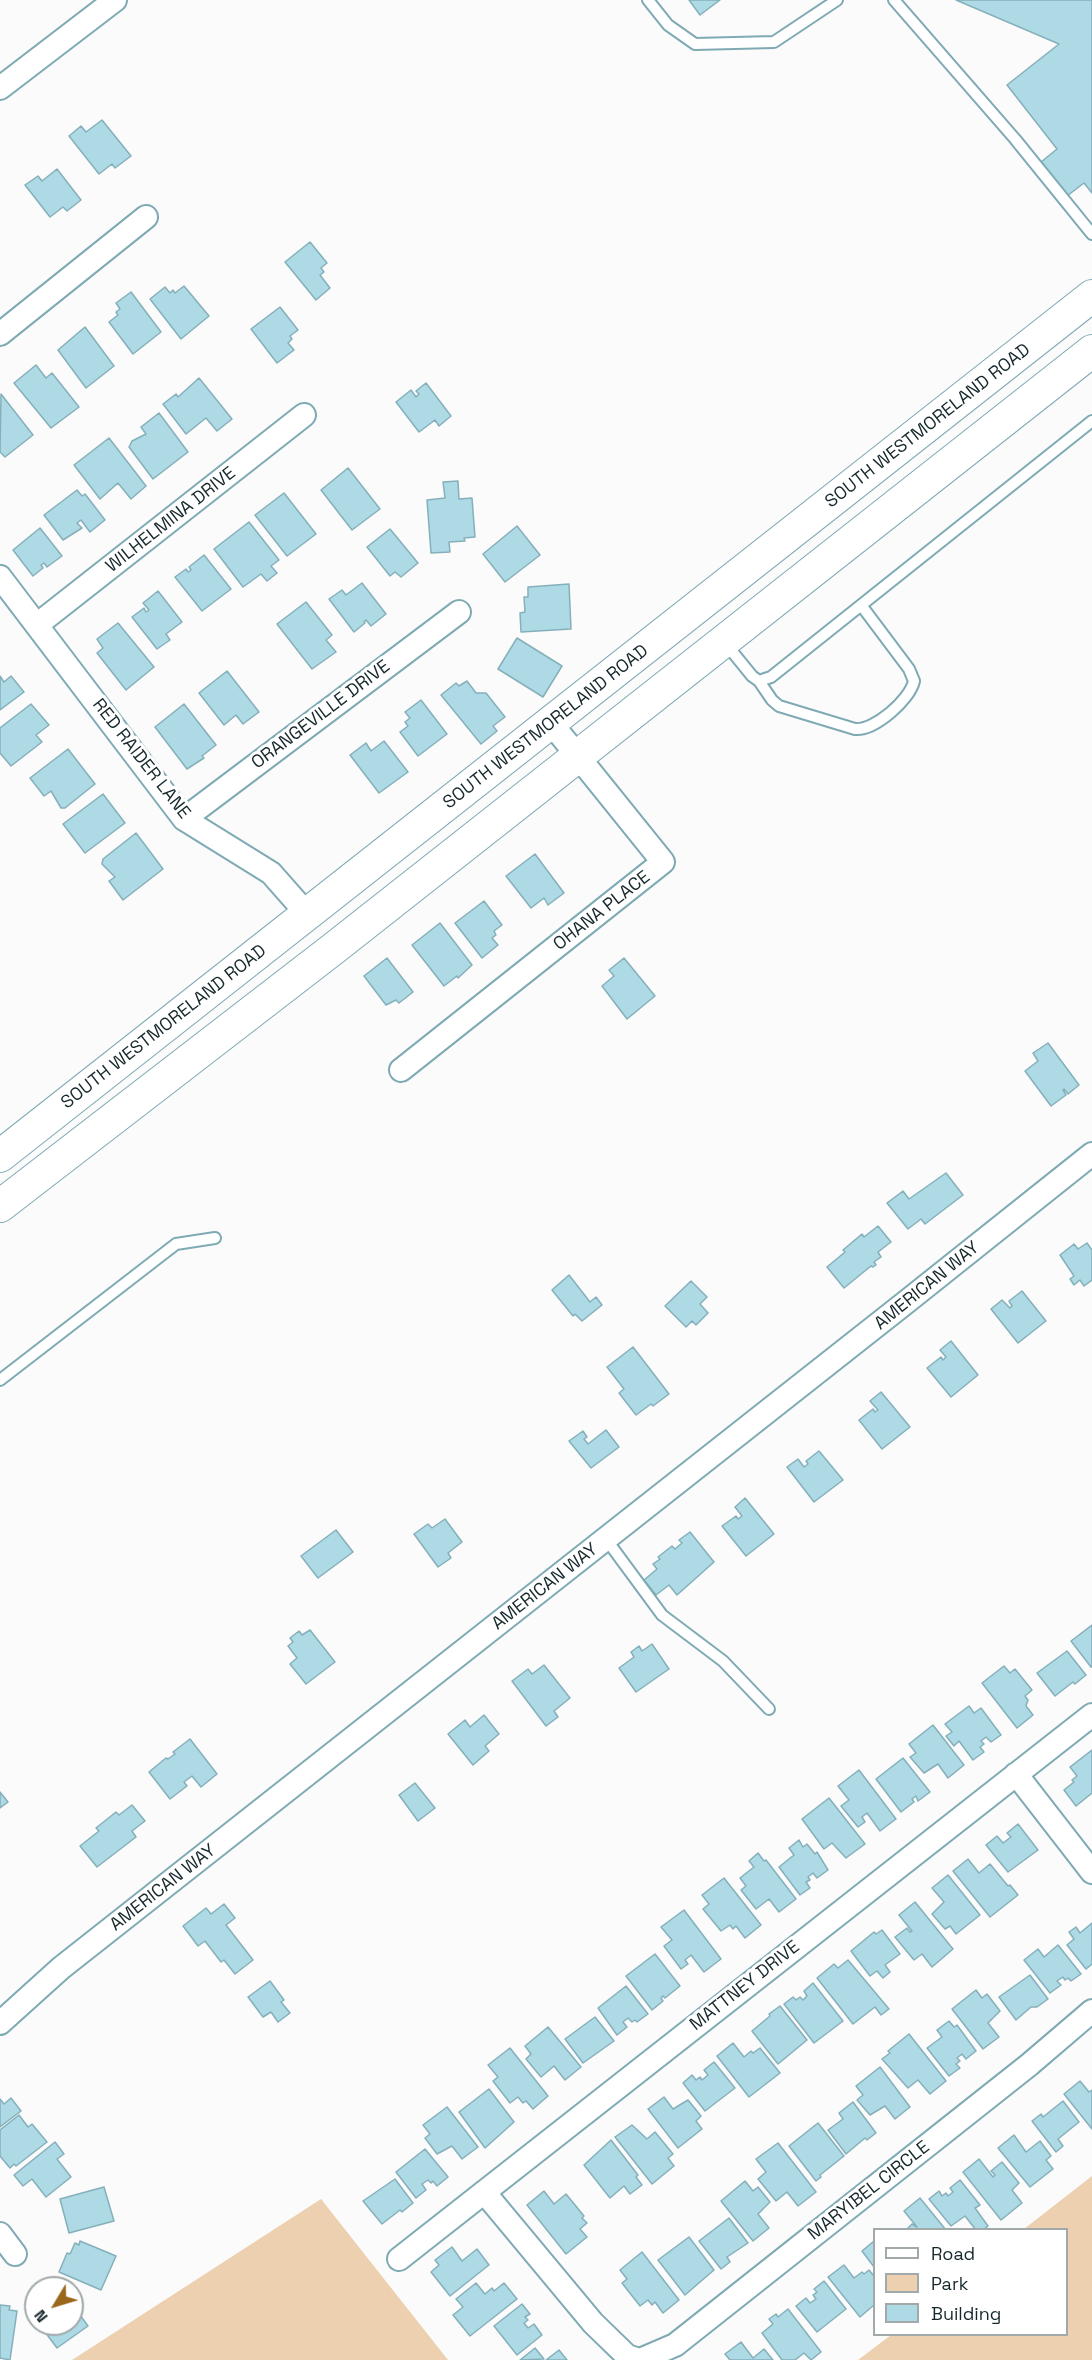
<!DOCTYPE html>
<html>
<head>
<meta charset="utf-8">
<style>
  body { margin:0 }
  #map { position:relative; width:1092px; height:2360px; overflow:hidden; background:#fbfbfb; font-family:"Space Grotesk",sans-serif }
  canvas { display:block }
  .legend { position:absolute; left:873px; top:2228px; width:195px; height:108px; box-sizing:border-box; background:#fff; border:2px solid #a2a9ab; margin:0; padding:8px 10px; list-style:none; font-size:18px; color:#17282c }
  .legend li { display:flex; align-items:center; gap:12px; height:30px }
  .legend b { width:30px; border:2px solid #a2a9ab }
  .north { position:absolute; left:24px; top:2276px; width:60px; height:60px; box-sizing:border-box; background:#fff; border:2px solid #a2a9ab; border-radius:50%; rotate:232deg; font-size:16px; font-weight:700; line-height:24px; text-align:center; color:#17282c }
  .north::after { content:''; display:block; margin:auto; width:21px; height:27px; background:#9a671d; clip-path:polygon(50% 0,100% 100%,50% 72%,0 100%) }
</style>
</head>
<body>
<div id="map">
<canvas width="1092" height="2360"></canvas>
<ul class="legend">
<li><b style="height:8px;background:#fff"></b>Road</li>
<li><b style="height:16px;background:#edd0af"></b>Park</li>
<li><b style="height:16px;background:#addae4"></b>Building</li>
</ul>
<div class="north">N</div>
</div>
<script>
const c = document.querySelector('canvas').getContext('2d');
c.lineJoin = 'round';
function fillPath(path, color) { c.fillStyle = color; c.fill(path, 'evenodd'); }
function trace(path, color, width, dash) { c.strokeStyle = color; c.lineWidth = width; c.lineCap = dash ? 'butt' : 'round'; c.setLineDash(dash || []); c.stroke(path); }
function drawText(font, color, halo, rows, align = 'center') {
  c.font = font + ' "Space Grotesk",sans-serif'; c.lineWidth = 6; c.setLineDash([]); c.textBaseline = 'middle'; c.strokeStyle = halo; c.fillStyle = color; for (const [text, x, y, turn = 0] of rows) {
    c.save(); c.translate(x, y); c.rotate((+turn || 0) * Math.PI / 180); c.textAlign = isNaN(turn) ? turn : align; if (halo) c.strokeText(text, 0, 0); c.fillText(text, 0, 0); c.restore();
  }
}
const green = new Path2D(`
  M1092 2176V2360H858L891 2335 1066 2334V2230L1024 2229Z
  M321 2199 448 2360H72Z`);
const building = new Path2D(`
  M689 0H720L700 15Z
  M956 0H1092V193L1084 183 1067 196 1041 162 1057 149 1007 85 1059 44Z
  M102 120 131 156 115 168 112 164 99 174 69 136 81 126 86 132Z
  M57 169 81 200 67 211 63 207 50 217 25 185 38 176 42 181Z
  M310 242 327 263 321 268 324 272 320 275 330 288 316 300 285 262Z
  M184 286 209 316 181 339 150 299 165 287 170 293 173 290 175 293Z
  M131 292 161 332 133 354 109 322 118 315 116 312 120 309 116 303Z
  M280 307 298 330 290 336 292 339 288 343 294 350 277 363 251 329Z
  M85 327 114 366 86 388 58 350Z
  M36 365 46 378 52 373 79 407 51 428 14 383Z
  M199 378 232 419 217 431 206 418 186 434 163 404 176 394 178 397Z
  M426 383 451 416 439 426 435 420 419 432 396 402 411 390 416 397 419 394 416 391Z
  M1 394 33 435 5 457 0 452Z
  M159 413 188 452 153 479 129 447 132 441 146 434 141 427Z
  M109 438 146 486 131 499 118 483 100 499 74 465Z
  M348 468 380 509 352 530 321 490Z
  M458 481 459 499 472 498 475 537 464 538 465 541 449 542 450 552 431 553 427 500 445 498 443 482Z
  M77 490 82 496 85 494 105 520 90 532 81 520 77 523 82 528 63 540 44 515Z
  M284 493 316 534 287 556 255 515Z
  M249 522 279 560 271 566 277 573 267 581 261 574 243 587 214 549Z
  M517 526 540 555 505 582 483 554Z
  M40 528 62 556 47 567 44 563 41 565 43 568 33 576 13 550Z
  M390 529 418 563 401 577 395 572 390 576 367 547Z
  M204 555 231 589 202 611 175 577 186 569 188 572 191 570 189 567Z
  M362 583 386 614 371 626 366 620 364 622 365 623 354 632 329 599 342 590 346 595Z
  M569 584 571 629 521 632 520 613 525 612 524 597H528V587Z
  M158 591 182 622 166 634 170 640 157 649 132 617 144 608 146 612 149 610 143 603Z
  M306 602 332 635 326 640 336 652 312 669 277 624Z
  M118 623 154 667 126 690 97 653 103 648 97 639Z
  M517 638 562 666 543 697 498 669Z
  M227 671 259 712 243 724 236 715 224 725 199 693Z
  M0 676 4 682 11 676 24 692 0 710Z
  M467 681 476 693H486L505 717 493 726 497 731 481 744 441 695 456 683 459 686Z
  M421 700 447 734 418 756 400 732 408 726 405 722 410 718 405 712Z
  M31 704 49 725 36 735 42 742 11 766 0 753V728Z
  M184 704 216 745 202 756 204 758 187 769 155 727Z
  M384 741 408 772 379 793 350 755 366 743 371 751Z
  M68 749 95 784 65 808H61L51 791 44 796 30 778Z
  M103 794 125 823 85 853 63 824Z
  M136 833 163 869 123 900 109 881 115 877 102 864 103 859Z
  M535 854 564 893 548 905 544 898 531 908 506 876Z
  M484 901 502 925 494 931 496 935 492 938 498 945 482 958 455 923Z
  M440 923 472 965 458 978 457 976 444 986 412 945Z
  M387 958 413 992 399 1003 396 1000 386 1005 364 976Z
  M624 958 655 996 627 1019 602 986 614 976 609 970Z
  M1048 1043 1079 1085 1068 1094 1064 1089 1063 1090 1066 1095 1051 1106 1025 1071 1038 1061 1033 1053Z
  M946 1173 963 1195 925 1224 921 1219 908 1229 887 1203 903 1191 909 1199Z
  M878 1226 891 1242 878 1252 881 1257 874 1262 876 1265 873 1267 871 1266 844 1288 827 1267 845 1252 843 1250 862 1234 864 1237Z
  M1087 1243 1092 1250V1280L1084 1286 1080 1280 1074 1285 1070 1279 1074 1276 1060 1255 1074 1244 1078 1249Z
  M569 1275 590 1302 596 1297 602 1305 582 1321 575 1314 573 1316 552 1290Z
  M691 1281 707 1297 700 1304 708 1313 696 1325 692 1321 686 1327 665 1306Z
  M1022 1291 1046 1321 1018 1343 991 1309 1002 1300 1010 1308 1012 1306 1009 1301Z
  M951 1341 978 1375 951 1397 927 1368 941 1357 943 1360 946 1357 940 1350Z
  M633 1347 669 1394 653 1406 651 1404 636 1415 619 1393 624 1389 607 1367Z
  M881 1392 910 1427 882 1449 859 1420 873 1409 875 1412 878 1410 870 1401Z
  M606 1430 619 1447 591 1468 569 1441 583 1431 587 1437 584 1439 588 1444Z
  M819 1451 843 1480 814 1502 787 1467 798 1459 804 1467 808 1464 806 1461Z
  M745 1498 774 1534 746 1556 722 1526 736 1516 738 1519 742 1516 735 1507Z
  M445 1519 462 1542 448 1553 451 1558 438 1567 414 1534 428 1524 432 1528Z
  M336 1530 353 1552 318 1578 301 1556Z
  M690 1532 714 1562 677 1595 669 1585 656 1595 644 1580 657 1569 653 1564 660 1559 658 1557 672 1546 675 1549 682 1543 679 1540Z
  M1092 1625V1667H1091L1071 1641Z
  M310 1630 335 1662 306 1684 290 1664 297 1658 288 1646 293 1642 290 1638 299 1631 302 1635Z
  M652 1644 669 1669 636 1692 619 1668 634 1657 631 1652 639 1646 642 1651Z
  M1067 1651 1086 1675 1075 1684 1073 1682 1055 1696 1037 1673Z
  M544 1665 570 1698 554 1711 558 1717 546 1726 512 1681 528 1669 532 1674Z
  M1004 1666 1010 1673 1015 1669 1032 1690 1025 1696 1028 1700 1026 1706 1033 1715 1017 1728 982 1683Z
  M969 1706 974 1713 981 1708 1001 1735 991 1742 986 1737 981 1741 984 1744 980 1747 984 1752 973 1760 959 1741 954 1746 946 1736 952 1732 945 1724Z
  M484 1715 499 1734 485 1746 489 1751 473 1765 448 1734 465 1720 470 1727Z
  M933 1725 964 1765 948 1778 938 1764 924 1773 910 1757 916 1753 909 1744Z
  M190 1739 217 1774 201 1787 192 1776 184 1782 187 1786 170 1799 149 1772 166 1758 168 1759 175 1754 173 1752Z
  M1092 1750V1793L1076 1806 1064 1790 1074 1782 1072 1780 1077 1776 1070 1767Z
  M903 1758 930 1792 918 1801 916 1796 912 1799 914 1802 901 1812 876 1779Z
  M859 1770 896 1819 880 1831 867 1813 862 1817 865 1822 858 1827 841 1806 849 1800 838 1786Z
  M415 1783 435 1808 418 1821 399 1795Z
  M0 1792 8 1802 0 1808Z
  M829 1798 865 1844 846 1858 832 1843 824 1849 802 1819Z
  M132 1805 145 1821 132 1831 136 1837 97 1867 80 1846 99 1831 96 1828 116 1812 119 1815Z
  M1018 1824 1038 1850 1008 1872 986 1845 997 1836 1003 1843 1011 1837 1007 1833Z
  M799 1840 803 1847 807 1844 815 1854 817 1852 828 1870 817 1878 813 1873 808 1877 810 1880 806 1882 810 1888 800 1895 779 1867 794 1855 789 1848Z
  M758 1853 764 1861 766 1860 796 1899 779 1912 769 1899 756 1909 741 1890 746 1886 740 1878 754 1867 749 1861Z
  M968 1859 979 1873 990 1864 1008 1886 1010 1885 1018 1895 990 1917 953 1871Z
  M948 1875 980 1915 956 1934 950 1926 945 1929 932 1914 944 1902 932 1888Z
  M724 1878 761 1925 745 1938 736 1926 733 1929 730 1925 721 1931 703 1909 709 1904 702 1895Z
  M915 1902 953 1949 932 1967 922 1954 914 1960 895 1937 907 1928 910 1932 912 1931 899 1915Z
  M224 1904 235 1918 226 1925 253 1960 235 1974 224 1960 221 1962 205 1941 198 1946 183 1926 206 1908 211 1914Z
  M684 1910 721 1959 704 1972 691 1955 685 1960 688 1964 681 1969 664 1946 672 1940 661 1927Z
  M1092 1923V1964L1086 1969 1067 1945 1074 1939 1069 1932 1076 1927 1080 1933Z
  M882 1930 900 1954 885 1965 890 1972 883 1978 877 1971 870 1976 851 1951 874 1932 876 1934Z
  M1058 1945 1081 1974 1071 1981 1068 1978 1065 1980 1063 1977 1057 1981 1061 1985 1050 1993 1024 1960 1038 1949 1044 1957Z
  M655 1954 680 1986 665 1998 663 1996 661 1998 663 2001 652 2010 626 1976Z
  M848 1960 889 2009 881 2015 875 2007 853 2024 817 1978 834 1964 838 1968Z
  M1030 1975 1048 1999 1037 2007H1031L1016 2020 999 1997Z
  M270 1981 284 2000 281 2002 290 2013 278 2022 271 2012 263 2017 248 1997Z
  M813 1983 843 2021 814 2043 784 2004 793 1997 796 2000 800 1997 803 2000 807 1996 804 1991Z
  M626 1986 648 2014 637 2022 635 2020 632 2022 628 2018 623 2022 627 2027 617 2035 598 2008Z
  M976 1990 982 1998 987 1994 1000 2011 988 2023 999 2037 983 2049 952 2009Z
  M780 2006 807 2040 778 2064 752 2031 770 2016 769 2014Z
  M595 2017 614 2041 583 2063 565 2039Z
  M949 2021 954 2027 957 2025 976 2051 966 2059 962 2054 957 2058 960 2061 956 2064 960 2068 949 2076 927 2048 942 2037 937 2030Z
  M548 2027 581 2067 565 2080 554 2066 541 2077 526 2059 531 2054 525 2046Z
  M909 2034 946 2081 930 2094 918 2080 908 2088 882 2059 890 2053 888 2051Z
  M733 2043 744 2057 751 2051 753 2053 760 2048 780 2073 749 2097 717 2056Z
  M510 2048 548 2096 533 2109 526 2101 523 2103 518 2097 510 2103 493 2081 498 2077 488 2065Z
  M714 2062 735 2088 705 2111 683 2083 692 2075 696 2080 700 2077 702 2080 708 2075 704 2070Z
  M880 2067 910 2107 895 2119 885 2106 870 2115 857 2100 863 2095 856 2086Z
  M1080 2081 1089 2092 1092 2090V2129L1064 2094Z
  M489 2089 514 2122 485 2148 459 2112Z
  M664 2097 673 2109 688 2100 701 2116 696 2121 702 2129 678 2148 648 2109Z
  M11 2098 21 2111 0 2127V2099L4 2104Z
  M1063 2101 1079 2122 1058 2139 1063 2146 1056 2152 1032 2121 1041 2114 1043 2117Z
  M853 2102 876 2133 867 2140 865 2138 846 2154 828 2130 843 2119 839 2113Z
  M447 2107 478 2147 462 2159 452 2146 437 2154 425 2138 430 2134 423 2125Z
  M19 2115 28 2127 32 2124 47 2142 16 2166 14 2164 10 2168 0 2156V2130Z
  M818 2123 844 2156 820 2175 821 2177 816 2181 789 2146Z
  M632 2125 647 2139 655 2132 673 2154 668 2158 674 2166 652 2184 615 2137Z
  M1014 2135 1026 2152 1040 2141 1051 2156 1046 2160 1053 2169 1030 2187 998 2148Z
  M611 2140 638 2175 636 2177 642 2185 630 2194 624 2186 610 2198 584 2165Z
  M55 2142 64 2154 57 2159 71 2177 46 2197 32 2179 23 2186 14 2175Z
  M778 2143 816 2192 798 2206 787 2192 776 2201 758 2179 766 2172 756 2159Z
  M425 2149 448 2177 437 2186 433 2181 431 2183 428 2180 422 2184 426 2190 416 2198 396 2172Z
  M979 2159 993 2177 995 2175 991 2171 1002 2162 1019 2183 1012 2190 1022 2203 1001 2220 963 2172Z
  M395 2179 413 2203 402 2212 400 2210 382 2224 363 2201Z
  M960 2180 980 2205 975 2208 988 2226 983 2230H976L965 2216 951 2226 929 2199 939 2191 942 2196 946 2193 948 2196 953 2192 950 2188Z
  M745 2181 753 2191 758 2187 770 2202 758 2214 769 2228 753 2241 721 2201Z
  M104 2187 114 2221 69 2233 60 2199Z
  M544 2191 554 2204 566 2194 584 2216 582 2218 587 2223 580 2229 587 2237 566 2254 527 2205Z
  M920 2198 946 2230H906L912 2224 917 2227 904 2211Z
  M729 2218 748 2243 727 2257 730 2262 721 2269 699 2241Z
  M689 2237 714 2270 685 2295 658 2260Z
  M80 2241 116 2256 101 2290 59 2272 67 2253 70 2254 75 2243 79 2245Z
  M874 2241V2267L862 2251Z
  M452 2247 462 2261 477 2249 489 2265 450 2296 431 2272 439 2265 435 2260Z
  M642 2252 679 2300 663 2313 655 2302 652 2305 648 2300 640 2306 622 2283 627 2279 620 2270Z
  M844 2265 854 2278 862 2272 864 2274 869 2270 874 2276V2305L860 2317 828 2277Z
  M824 2281 846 2309 817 2332 796 2306 806 2298 810 2303 816 2299 813 2295 817 2292 814 2289Z
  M476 2283 485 2294 492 2288 494 2291 504 2283 517 2299 470 2336 453 2315 463 2307 456 2299Z
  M36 2299V2319L26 2306Z
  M72 2304 88 2326 57 2348 39 2324H72Z
  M522 2304 530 2314 525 2317 528 2320 524 2323 528 2328 534 2324 542 2335 517 2355 494 2326Z
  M0 2305 10 2306 9 2310 17 2311 10 2360 0 2358Z
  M788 2309 821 2352 811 2360 804 2353 795 2360H782L762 2333 773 2324 769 2319 776 2314 778 2317Z
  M741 2342 753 2358 764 2349 773 2360H730L725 2354Z
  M535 2348 544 2359 520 2360Z
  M559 2350 567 2360H546Z`);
const service = new Path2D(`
  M648 0 668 25 695 44 774 42 837 0
  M894 0 1015 139 1092 234
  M726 644 752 676 759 681 771 677 1092 421
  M759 681 772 700 779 706 855 729C874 731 910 700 914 681L909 669 861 605
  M0 1380 176 1244 215 1238
  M606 1539 662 1615 723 1661 769 1709`);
const minor = new Path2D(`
  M0 88 115 0
  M0 334 146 217
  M0 577 184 819 271 873 308 915
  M38 624 304 415
  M184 819 459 612
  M401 1070 663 862 551 723
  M1016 1774 1092 1872
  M0 2023 61 1968 905 1303 1092 1154
  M484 2192 593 2323 627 2356 639 2360
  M0 2234 15 2254
  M399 2259 1092 1715
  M640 2360 675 2345 1030 2064 1092 2011`);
const secondary = new Path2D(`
  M0 1156 1092 296
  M0 1206 333 949 1092 351`);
const streetNames = [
  ["SOUTH WESTMORELAND ROAD",928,426,-38],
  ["WILHELMINA DRIVE",171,520,-38],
  ["ORANGEVILLE DRIVE",321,715,-37],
  ["SOUTH WESTMORELAND ROAD",546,727,-38],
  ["RED RAIDER LANE",141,759,52],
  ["OHANA PLACE",602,911,-38],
  ["SOUTH WESTMORELAND ROAD",164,1027,-38],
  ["AMERICAN WAY",927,1286,-39],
  ["AMERICAN WAY",545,1587,-38],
  ["AMERICAN WAY",163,1888,-38],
  ["MATTNEY DRIVE",745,1986,-38],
  ["MARYIBEL CIRCLE",869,2191,-38]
];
fillPath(green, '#edd0af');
fillPath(building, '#addae4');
trace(building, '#85b0bb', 1.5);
trace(service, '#7faab4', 14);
trace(minor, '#7faab4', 26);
trace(secondary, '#7faab4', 34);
trace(service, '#fff', 10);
trace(minor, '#fff', 22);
trace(secondary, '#fff', 32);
drawText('18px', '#17282c', '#fff', streetNames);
</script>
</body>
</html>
